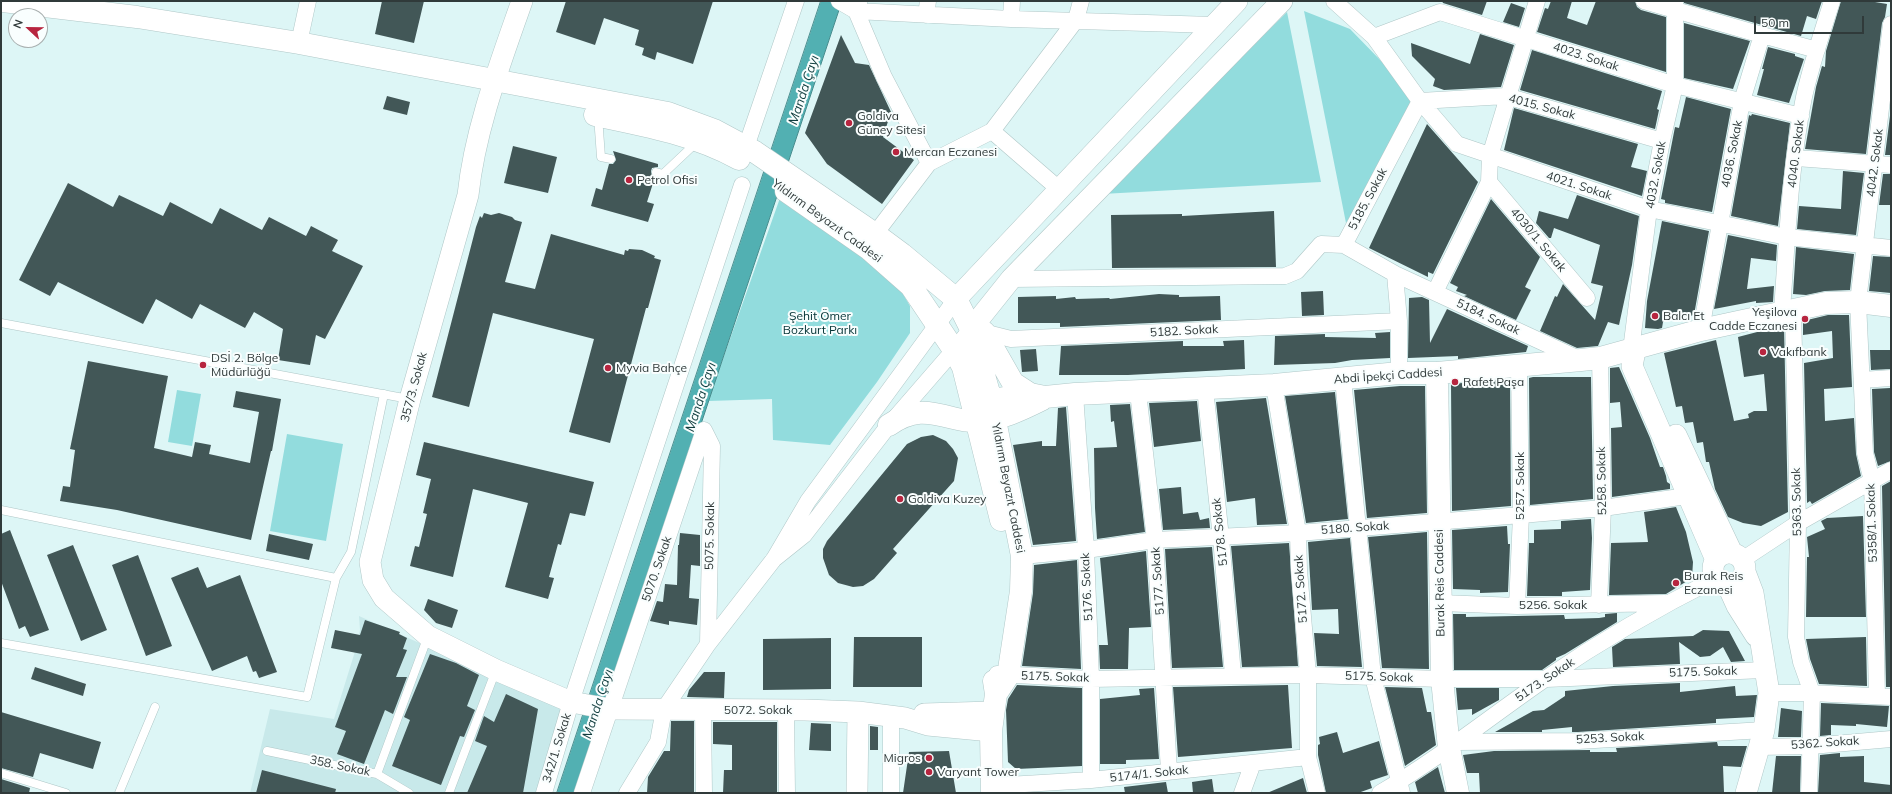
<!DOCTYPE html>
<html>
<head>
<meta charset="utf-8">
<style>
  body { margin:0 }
  #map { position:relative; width:1892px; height:794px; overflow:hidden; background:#ddf6f6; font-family:Mulish,sans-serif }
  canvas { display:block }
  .frame { position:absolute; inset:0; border:2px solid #303a3a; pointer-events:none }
  .north { position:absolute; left:8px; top:8px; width:40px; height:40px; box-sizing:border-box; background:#f9fefe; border:1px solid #a9b0b0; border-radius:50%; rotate:292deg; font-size:11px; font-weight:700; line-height:16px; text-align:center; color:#303a3a }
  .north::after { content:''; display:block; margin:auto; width:14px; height:18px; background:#b7253f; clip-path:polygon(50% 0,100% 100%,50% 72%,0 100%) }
  .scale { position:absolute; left:1754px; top:16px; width:110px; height:18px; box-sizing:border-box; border:2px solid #303a3a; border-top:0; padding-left:5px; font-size:12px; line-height:14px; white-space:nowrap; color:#303a3a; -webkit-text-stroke:3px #f9fefe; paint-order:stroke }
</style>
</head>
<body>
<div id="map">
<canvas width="1892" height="794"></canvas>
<div class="frame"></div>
<div class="north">N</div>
<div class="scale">50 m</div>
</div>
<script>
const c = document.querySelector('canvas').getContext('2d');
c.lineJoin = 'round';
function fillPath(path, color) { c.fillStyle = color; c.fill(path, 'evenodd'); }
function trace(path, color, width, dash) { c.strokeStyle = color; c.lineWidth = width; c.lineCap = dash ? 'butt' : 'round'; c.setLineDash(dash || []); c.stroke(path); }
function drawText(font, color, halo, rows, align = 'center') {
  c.font = font + ' Mulish,sans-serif'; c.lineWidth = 4; c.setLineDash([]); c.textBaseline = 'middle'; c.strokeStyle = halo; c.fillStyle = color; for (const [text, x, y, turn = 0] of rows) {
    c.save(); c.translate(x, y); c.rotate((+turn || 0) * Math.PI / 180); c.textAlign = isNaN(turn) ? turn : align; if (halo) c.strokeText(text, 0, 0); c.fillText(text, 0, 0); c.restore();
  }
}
const built = new Path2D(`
  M359 616 567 709 541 793H250L270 709 334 719 357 645 360 630Z`);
const green = new Path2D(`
  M1304 11 1350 29 1420 101 1346 223Z
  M1287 12 1321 182 1102 194Z
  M780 198 892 275 910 306V333L877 382 830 445 773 440 772 399 708 401Z
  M177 390 201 394 192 446 168 442Z
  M287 434 343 444 326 541 270 531Z`);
const water = new Path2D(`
  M821 1H842L578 793H557Z`);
const building = new Path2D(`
  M382 1H424L414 43 375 34Z
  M566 1H713L693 64 657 52 655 60 642 55 644 48 635 45 639 30 604 18 595 45 556 32Z
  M1442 1H1487L1482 15 1443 3Z
  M1551 1H1572L1567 18 1587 25 1596 1H1635L1637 7 1641 10 1666 17V72L1537 32 1545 8 1548 9Z
  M1684 1H1822L1816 19 1807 16 1801 36 1684 3Z
  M1841 1H1869L1887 4 1885 17 1882 23 1866 154 1805 149 1816 87 1822 66 1825 67 1826 51Z
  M1511 3 1525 8 1519 27 1503 22Z
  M1684 23 1750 41 1733 89 1684 78Z
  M1480 34 1514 45 1501 87 1444 90 1433 86 1435 79 1412 56 1411 43 1470 64Z
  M841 35 855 63 869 65 891 112 883 137 914 160 882 204 827 164 805 133Z
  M1768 47 1795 54V56L1804 59 1789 103 1757 95 1764 69H1762Z
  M1532 50 1662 91 1657 109 1659 110 1655 129 1520 90Z
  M387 96 410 102 407 115 383 109Z
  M1686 97 1731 109 1712 212 1665 203V200L1661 199 1675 127 1679 128Z
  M1514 108 1638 144 1631 167 1647 171 1642 196 1504 150Z
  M1891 108V155H1885Z
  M1752 114 1790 123 1778 226 1731 216 1749 115 1751 116Z
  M1427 124 1478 182 1433 274 1428 272V277L1369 248Z
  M513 146 557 157 548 193 504 183Z
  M613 151 658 164V167L652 168 651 171 652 176 655 177 647 202 654 204 648 222 591 206 596 188 602 190 609 164H613L616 160Z
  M1843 171 1864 173 1856 235 1797 229 1799 206 1841 209Z
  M1883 174H1891V205H1879Z
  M68 183 113 207 119 195 163 216 170 202 212 224 220 208 262 230 269 217 306 236 311 226 338 240 332 251 363 266 325 339 316 335 310 365 278 360 283 329 254 312 245 328 200 304 192 319 156 299 143 324 58 282 50 296 19 280Z
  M1577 195 1639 216 1632 265 1619 325 1608 322 1598 346 1577 348 1540 331 1555 296 1557 297 1563 284 1595 320 1603 286 1591 283 1600 245 1554 228 1551 238H1549L1536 223 1539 211 1568 219Z
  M1491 199 1540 257 1525 287 1531 290 1516 320 1464 296 1467 295 1456 291 1458 287 1450 283Z
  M1274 211 1276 267 1112 268 1111 215 1182 214V216Z
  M484 213 491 215 499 213 512 217 515 220 522 222 505 282 535 289 551 234 624 255 625 250 628 251 629 249 642 250 655 256 654 258 661 260 648 308H646L610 443 569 432 594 339 493 313 469 407 432 397 476 227 480 216 482 218Z
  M1662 221 1709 231 1694 315 1663 322 1662 328 1658 329 1645 328 1647 301Z
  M1728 235 1777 245 1776 261 1751 258 1747 289 1774 286 1773 302 1756 303V301L1714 309Z
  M1796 247 1854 254 1850 290 1825 291 1806 295 1793 294Z
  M1873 256 1891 257V293L1869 291Z
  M1323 291 1324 315 1302 316 1301 292Z
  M1159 294 1179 295V297L1220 296 1221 320 1060 327V323H1018V297L1056 296V299L1075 297 1076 299 1109 298 1110 299Z
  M1422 297 1429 300 1430 343 1447 309 1528 346 1526 352 1458 359V356L1408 358 1409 298Z
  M1828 315H1849L1852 387 1824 389 1825 421 1854 418 1856 454 1861 476 1812 504 1810 501 1807 503 1804 363 1833 358 1832 331 1803 335V321Z
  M1784 325 1788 512 1761 526 1743 523 1728 517 1715 489 1709 462H1706L1703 442 1697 443 1693 422 1685 423 1682 406 1676 407 1664 353 1716 340 1734 421 1749 418 1748 414 1754 411H1767L1764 374 1744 377 1738 337Z
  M1390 332V358L1352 360 1335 363 1274 365 1275 336 1325 334V337L1376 338 1375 333Z
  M1244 340 1245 369 1128 375H1059L1061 346 1183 341V346H1224L1223 341Z
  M1036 349 1038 371 1022 372 1020 350Z
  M1870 350H1891V369L1871 370Z
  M88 361 168 376 154 448 192 457 195 442 211 445 209 454 250 463 259 412 233 407 236 391 281 399 272 451H271L251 540 117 510 60 501 63 486 70 487 75 450 70 449Z
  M1619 367 1650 438 1660 467H1663L1666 476 1667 482 1670 484V489L1612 497 1611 428 1622 427 1620 402 1610 403V368Z
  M1533 377H1591L1593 499 1530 505 1529 378Z
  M1510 379 1511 506 1452 511 1451 384Z
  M1400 386H1425L1427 513 1367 518 1354 390Z
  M1890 388 1891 461 1878 466 1874 452 1872 389Z
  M1335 392 1348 519 1306 523 1285 396Z
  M1266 398 1287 524 1257 525 1255 498 1227 502 1216 402Z
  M1197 401 1201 441 1154 447 1149 403Z
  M1130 404 1145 532 1097 539 1095 508 1094 448 1117 447 1114 421 1111 422 1110 405Z
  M1066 407 1076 541 1033 545 1013 445 1042 441V446H1056L1058 408Z
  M933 435 946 441 953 449 958 458 954 481 893 549 897 553 874 579 863 586 853 587 838 583 829 575 823 558V549L827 541 907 444 921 437Z
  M424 442 594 482 585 516 570 513 561 545 558 544 549 577 554 578 548 599 505 587 528 503 473 489 453 577 410 566 415 546 419 547 427 514 423 513 431 479 416 475Z
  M1891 481V687H1886L1882 486Z
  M1181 487 1183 514 1198 512 1200 520 1209 518 1210 528 1163 530 1159 489Z
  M1676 507 1686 532 1693 562 1692 578 1666 594 1609 595 1611 543 1648 542 1644 512Z
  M1863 516 1866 617H1806L1807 557H1809L1807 537 1825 529 1821 521 1827 518Z
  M1591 519 1592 538 1590 590 1562 592V596H1527L1529 543H1534V530L1561 529V521Z
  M1507 526 1508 544H1510L1508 592 1480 593V590L1453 589 1452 530Z
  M10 530 49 630 30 637 25 626 19 629 1 581V534Z
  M1427 532 1429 669 1382 668 1368 537Z
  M680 533 700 535V566L691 565 689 598 699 599 697 625 669 621V625L650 621 657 601 663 602 665 584 677 585 678 545H679Z
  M269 534 313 544 309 560 266 551Z
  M1350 538 1362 667 1317 666 1314 633 1339 634 1338 609 1312 610 1308 542Z
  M1289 543 1298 666 1242 667 1231 546Z
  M73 545 107 630 81 641 47 555Z
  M1212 547 1223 667 1172 668 1165 549Z
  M1146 551 1151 627 1129 628 1128 669H1100L1099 645H1108L1100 558Z
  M138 555 172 646 146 656 112 565Z
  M1077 560 1081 669 1022 666 1033 593 1034 565Z
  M198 567 207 588 240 575 277 672 259 678 256 671 253 672 247 656 212 671 171 578Z
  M428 599 458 610 452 628 436 623 424 610Z
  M1617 613V622L1565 654 1556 658V660L1542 670H1454L1453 614H1466V617L1564 615 1565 619 1599 618 1605 617V614Z
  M365 620 400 632 399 634 407 638 403 649 407 650 396 677H407L393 714 385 710 364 764 337 754 346 731 335 727 362 654 331 648 335 630 360 635Z
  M1703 630 1729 631 1745 661 1731 662 1723 647 1710 656 1700 657 1679 642 1680 664 1613 667 1612 647 1625 639 1693 636Z
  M854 637H922V687H853Z
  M1866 637 1867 686 1819 684 1810 659 1806 639Z
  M831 638V689L763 690V639Z
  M430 654 456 663 479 675 467 706 475 710 464 737 460 736 441 785 392 766 410 720 404 717Z
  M35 667 86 684 83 696 31 679Z
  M704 672H725L724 698 687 697 689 690Z
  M1680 683V692L1735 686 1736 696 1757 695 1754 717 1716 719V723L1578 732H1572V727L1542 730V732H1495L1533 711 1544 710 1565 696V691L1613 686Z
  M1017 685 1082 688V766L1016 769 1008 762 1006 710 1008 699Z
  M1288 685 1292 748 1178 757 1173 687Z
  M1385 687 1422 688 1427 712H1431L1436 745 1405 766Z
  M1154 688 1159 759 1126 760V764H1100V699L1140 695 1139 689Z
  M1456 688H1499V700L1472 715V709L1458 710Z
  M506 694 538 709 523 793H467L487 746 475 741 484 716 494 722Z
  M1821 703 1889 706 1887 727 1856 724V726L1831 725V735L1820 736Z
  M1781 708 1802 711 1801 737H1778Z
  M1 712 101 742 93 769 40 753 33 777 1 768Z
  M671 721H694V793H647L648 777 664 751H670Z
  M713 722H777V793H723L724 770H732V745L713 744Z
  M811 723 831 724V751L809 750Z
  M870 726 878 727V750H870Z
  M1337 732 1343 753 1379 741 1388 775 1370 781 1372 788 1358 793H1326L1318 755V745L1320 744 1319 737Z
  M1717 742 1718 746H1747L1741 767 1723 766 1724 792 1480 793 1479 773H1467L1463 755 1494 751 1590 750V752H1617L1616 748Z
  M949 751 956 793H903L909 752Z
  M1840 753V757L1864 756V782L1891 785V793H1818L1820 755Z
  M1776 756H1801L1800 793H1772Z
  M1438 767 1445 793H1418L1415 782Z
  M262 770 336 789 335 793H256Z
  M1303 778 1307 793H1267Z
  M1 779 30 788 29 793H1Z
  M1212 779 1214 793H1193L1192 782Z
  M1166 782 1168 793H1125L1124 787Z`);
const service = new Path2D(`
  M598 116 601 157 611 159
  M656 172 663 174 697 142
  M1 323 409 399
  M1 510 336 578 351 552 384 394
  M1 643 307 697 336 578
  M267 751 377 774 409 793
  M1 773 66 793
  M377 774 428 636
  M119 793 155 707
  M449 793 496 670`);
const minor = new Path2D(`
  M839 1 856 11 1011 19 1214 25
  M1334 1 1374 37 1420 101 1457 144 1649 209 1787 237 1891 248
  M1644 1 1762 35
  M859 3 856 11 884 77 929 163
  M926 15 928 1
  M1011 19 1012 1
  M1374 37 1440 12 1675 85 1801 116
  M299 43 308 1
  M992 131 1060 190
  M746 147 796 1
  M1796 158 1891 165
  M1489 182 1587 298
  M875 234 929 163 992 131 1076 20 1081 1
  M1395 274 1399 321V373
  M1011 279 1285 276 1297 271 1321 244 1344 245
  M1435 292 1489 182 1490 156 1537 1
  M1782 311C1787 241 1790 166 1804 97 1811 65 1822 33 1832 1
  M1701 330 1742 101 1762 35 1817 50
  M1631 350 1649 209 1662 141 1675 85V1
  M1581 360 1395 274 1344 245 1420 101 1506 96 1662 141
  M1343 379 1373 677 1402 793
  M1862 380 1891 378
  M1274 385 1298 533 1299 570 1308 675V757L1317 793
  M1205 388 1221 538 1233 675
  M1138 392 1155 540 1169 771
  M1075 394 1086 550 1091 679V780
  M704 430 712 446 708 644
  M1022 556 1086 550 1155 540 1298 533 1521 515 1603 508 1687 496
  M774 559 804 535 889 425 954 350 971 329 1011 339 1399 321
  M1742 560 1798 523 1891 470
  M1441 603 1517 606 1665 603
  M1599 605 1603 508 1600 358
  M1517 606 1521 515 1519 366
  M997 674 1091 679 1308 675 1442 679H1546L1764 670
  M1769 693H1812L1801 662 1796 637 1798 523 1793 309
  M1877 696 1872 481 1865 453 1858 302 1891 24
  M703 710 704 793
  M786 711 787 793
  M1457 742 1578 741 1764 730
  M1759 747 1811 746 1891 739
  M991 786 1091 780 1308 757
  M544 793 571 702 742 185
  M582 793 704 430
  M627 793 658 742 664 709 708 644 774 559 808 501 956 299
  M891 793V717
  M1242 793 1253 763
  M1380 793C1438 759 1490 717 1545 679 1599 642 1657 608 1717 578
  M1809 793 1812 693 1891 697`);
const tertiary = new Path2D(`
  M522 1C500 64 475 129 468 195L410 399 370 562 373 580 384 598 428 636 496 670 571 702 610 709 805 710 858 712 905 718 928 725 991 731
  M956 299 1237 1
  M971 329 1011 279 1282 1
  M1631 350 1634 356 1632 366 1716 560
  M1676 435 1732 553
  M1713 569a16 16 0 1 1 32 0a16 16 0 1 1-32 0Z
  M1745 572 1753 593 1769 693 1764 730 1746 793
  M1727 584 1737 606 1756 636
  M924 714 992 712
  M857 793 858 712`);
const secondary = new Path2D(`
  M3 1 137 17 299 43 668 113 714 130 755 152 875 234 902 254 956 299 971 329 991 400 1022 556 1021 591 1008 676 996 694
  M595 115C644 125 696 135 739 159
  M786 191 869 249 911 286 954 350 963 367 1001 520
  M984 332 1013 383 1030 394
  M1437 373 1442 679 1449 748 1458 793
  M978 402 1030 394 1045 397 1075 394 1274 385 1399 373H1437L1581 360 1600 358 1701 330 1826 303 1858 302 1891 306
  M889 425C912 409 927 411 953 418 961 420 969 422 977 421 1000 420 1021 410 1041 400
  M992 793 991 731 996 694 994 681`);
const markers = [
  [849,123,4,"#b7253f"],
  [896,152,4,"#b7253f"],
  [629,180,4,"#b7253f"],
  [1655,316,4,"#b7253f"],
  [1805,319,4,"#b7253f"],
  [1763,352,4,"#b7253f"],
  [203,365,4,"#b7253f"],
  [608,368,4,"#b7253f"],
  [1455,382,4,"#b7253f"],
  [900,499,4,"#b7253f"],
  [1676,583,4,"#b7253f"],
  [929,758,4,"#b7253f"],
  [929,772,4,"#b7253f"]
];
const streetNames = [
  ["4023. Sokak",1586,57,18],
  ["4015. Sokak",1542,107,15],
  ["4036. Sokak",1732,154,-79],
  ["4040. Sokak",1796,154,-83],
  ["4042. Sokak",1875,163,-83],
  ["4032. Sokak",1656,175,-80],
  ["4021. Sokak",1579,186,18],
  ["5185. Sokak",1368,199,-62],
  ["Yıldırım Beyazıt Caddesi",827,221,36],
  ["4030/1. Sokak",1538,240,50],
  ["5184. Sokak",1488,317,25],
  ["5182. Sokak",1184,331,-3],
  ["Abdi İpekçi Caddesi",1388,376,-4],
  ["357/3. Sokak",414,387,-75],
  ["5258. Sokak",1602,481,-91],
  ["5257. Sokak",1520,486,-90],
  ["Yıldırım Beyazıt Caddesi",1008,488,79],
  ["5363. Sokak",1797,502,-91],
  ["5358/1. Sokak",1872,523,-92],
  ["5180. Sokak",1355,528,-4],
  ["5178. Sokak",1220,532,-96],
  ["5075. Sokak",710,536,-89],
  ["5070. Sokak",657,569,-71],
  ["5177. Sokak",1158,581,-94],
  ["Burak Reis Caddesi",1440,583,-91],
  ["5176. Sokak",1087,587,-93],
  ["5172. Sokak",1301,589,-94],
  ["5256. Sokak",1553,605],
  ["5175. Sokak",1703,672,-2],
  ["5175. Sokak",1055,677,2],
  ["5175. Sokak",1379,677,2],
  ["5173. Sokak",1545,680,-34],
  ["5072. Sokak",758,710],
  ["5253. Sokak",1610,738,-3],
  ["5362. Sokak",1825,743,-4],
  ["342/1. Sokak",557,748,-73],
  ["358. Sokak",340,766,12],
  ["5174/1. Sokak",1149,774,-6]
];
const poiNames = [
  ["Goldiva",857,116],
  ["Güney Sitesi",857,130],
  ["Mercan Eczanesi",904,152],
  ["Petrol Ofisi",637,180],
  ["Yeşilova",1797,312,"right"],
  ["Cadde Eczanesi",1797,326,"right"],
  ["Balcı Et",1663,316],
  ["Vakıfbank",1771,352],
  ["DSİ 2. Bölge",211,358],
  ["Müdürlüğü",211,372],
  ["Myvia Bahçe",616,368],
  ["Rafet Paşa",1463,382],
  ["Goldiva Kuzey",908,499],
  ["Burak Reis",1684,576],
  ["Eczanesi",1684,590],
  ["Migros",921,758,"right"],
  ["Varyant Tower",937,772]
];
const parkNames = [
  ["Şehit Ömer",820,316],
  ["Bozkurt Parkı",820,330]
];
const waterNames = [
  ["Manda Çayı",804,90,-72],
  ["Manda Çayı",701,397,-72],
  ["Manda Çayı",598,704,-72]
];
fillPath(built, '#c8e9ea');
fillPath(green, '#92dcdd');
fillPath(water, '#52b0b2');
trace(water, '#488d8e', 1);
fillPath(building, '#425757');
trace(service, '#afc7c7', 9);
trace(minor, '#afc7c7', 17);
trace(tertiary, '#afc7c7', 22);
trace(secondary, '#afc7c7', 23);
trace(service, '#fff', 8);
trace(minor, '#fff', 16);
trace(tertiary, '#fff', 21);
trace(secondary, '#fff', 22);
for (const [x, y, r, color] of markers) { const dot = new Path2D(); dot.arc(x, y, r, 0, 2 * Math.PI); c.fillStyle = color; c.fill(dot); trace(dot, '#f9fefe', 1.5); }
drawText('12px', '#303a3a', '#f9fefe', streetNames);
drawText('12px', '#303a3a', '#f9fefe', poiNames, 'left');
drawText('12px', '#043335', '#f9fefe', parkNames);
drawText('italic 13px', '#103d3e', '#f9fefe', waterNames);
</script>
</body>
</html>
